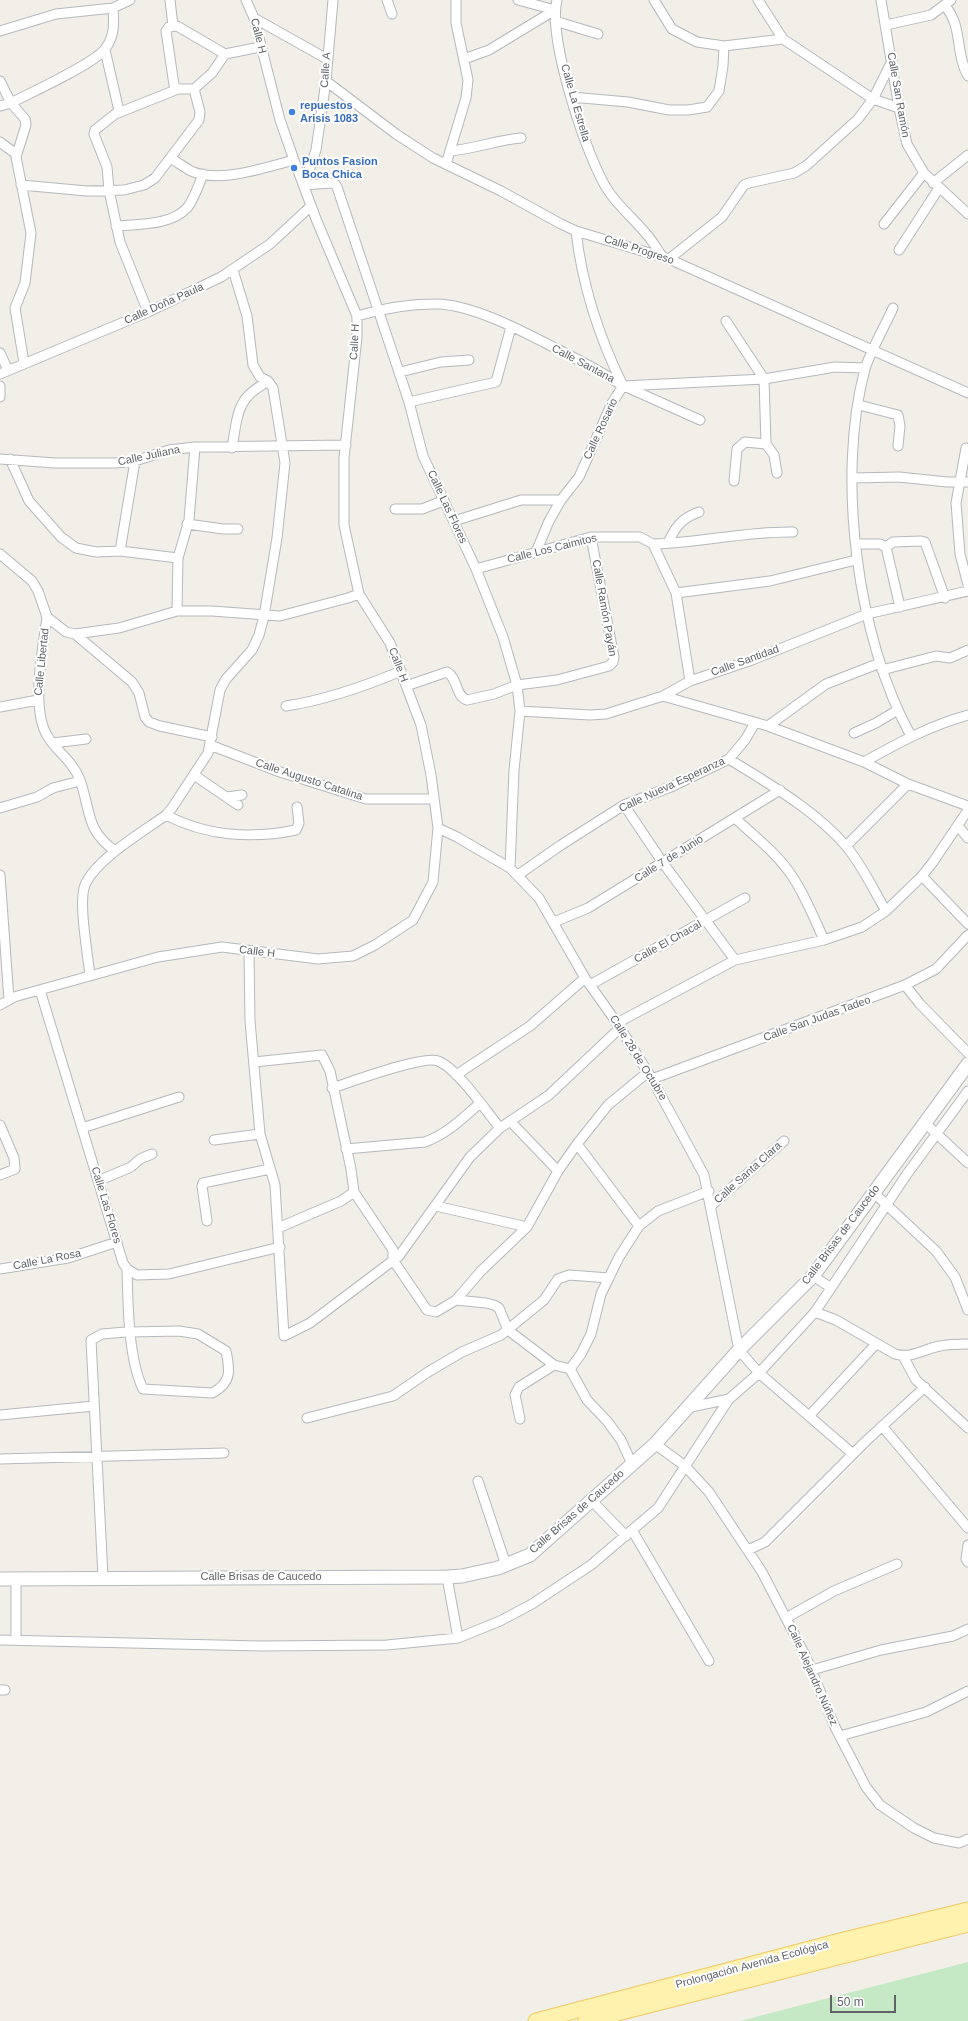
<!DOCTYPE html>
<html>
<head>
<meta charset="utf-8">
<style>
  body { margin:0 }
  #map { position:relative; width:968px; height:2021px; overflow:hidden; background:#f1efe8; font-family:Arial,sans-serif }
  canvas { display:block }
  .scale { position:absolute; left:830px; top:1995px; width:66px; height:18px; box-sizing:border-box; border:2px solid #5f6368; border-top:0; padding-left:5px; font-size:12px; line-height:14px; white-space:nowrap; color:#5f6368; -webkit-text-stroke:3px #fff; paint-order:stroke }
</style>
</head>
<body>
<div id="map">
<canvas width="968" height="2021"></canvas>
<div class="scale">50 m</div>
</div>
<script>
const c = document.querySelector('canvas').getContext('2d');
c.lineJoin = 'round';
function fillPath(path, color) { c.fillStyle = color; c.fill(path, 'evenodd'); }
function trace(path, color, width, dash) { c.strokeStyle = color; c.lineWidth = width; c.lineCap = dash ? 'butt' : 'round'; c.setLineDash(dash || []); c.stroke(path); }
function drawText(font, color, halo, rows, align = 'center') {
  c.font = font + ' Arial,sans-serif'; c.lineWidth = 4; c.setLineDash([]); c.textBaseline = 'middle'; c.strokeStyle = halo; c.fillStyle = color; for (const [text, x, y, turn = 0] of rows) {
    c.save(); c.translate(x, y); c.rotate((+turn || 0) * Math.PI / 180); c.textAlign = isNaN(turn) ? turn : align; if (halo) c.strokeText(text, 0, 0); c.fillText(text, 0, 0); c.restore();
  }
}
const green = new Path2D(`
  M968 1962V2021H740Z`);
const street = new Path2D(`
  M170 0 173 26
  M333 0 326 81 316 150 304 185 331 183 335 184 337 187 409 402 423 456 476 569 503 637 517 685 520 711 514 770 510 868
  M387 0 392 14
  M518 0 555 10
  M557 0C547 37 587 160 609 192 620 208 636 221 648 236 653 242 657 249 662 256
  M654 0 672 29 697 42 724 46 783 39
  M758 0 783 39 873 99 899 108
  M881 0 899 108 907 144 924 173 968 214
  M945 6C963 26 955 54 968 76
  M254 18 327 59
  M555 21 598 34
  M886 25 931 15 951 0
  M0 31 56 14 113 8 130 0
  M105 50 119 111 95 130 94 134 107 167 109 190 120 242 148 312
  M464 59 489 50 555 10
  M0 81 11 103 25 119 26 125 16 157 31 233 25 283 15 308 24 363
  M326 81 396 134 433 158 501 191 561 224 576 231 669 259 968 393
  M178 89 174 85 166 31 169 27 177 26 225 54
  M571 97 628 102 669 110H688L707 107 719 91 723 66 724 46
  M0 106 11 103C30 93 94 64 105 49 115 36 114 23 113 8
  M118 113 178 89H194L212 73 225 54 260 47
  M0 142 16 154
  M450 151C474 149 497 140 521 138
  M170 158C177 162 184 167 191 171 219 184 266 167 294 160
  M446 164 466 98 468 80 456 23V0
  M933 183 968 155
  M21 185 87 191 124 190 144 185 155 178 199 120 200 112 194 89
  M884 224 924 173
  M116 226C138 224 170 226 187 208 194 199 199 185 203 174
  M899 250 939 188
  M669 259 722 217 744 185 749 183 794 173 806 166 858 119 873 99 892 61
  M893 308C885 326 870 352 865 369 836 476 857 639 911 736
  M357 316C381 309 409 304 434 304 471 303 526 333 559 350 581 361 602 372 623 386L764 379 835 367 865 368
  M726 321 764 379 766 444
  M0 353 8 370
  M400 372 441 362 469 360
  M0 374 148 312 221 277 270 244 311 206
  M0 386V397
  M624 386 700 420
  M409 402 496 382 511 327
  M859 405 898 415 900 426 898 446
  M232 448C235 432 236 408 248 396 253 390 261 386 268 381
  M966 448 956 503 960 554 968 585
  M0 459 55 463H115L135 461 169 450 195 447 346 445
  M10 459 29 501 61 537 76 548 96 552 120 551 178 558
  M853 478 899 477 947 482H968
  M734 481 737 449 745 442 766 444 774 455 777 473
  M395 509H422L443 501
  M454 521 521 500H561
  M187 524 223 529H238
  M668 543C675 527 682 518 699 512
  M653 544C700 543 746 531 793 532
  M856 544H880L886 547
  M886 547 893 542 921 541 925 542 945 598
  M886 547 900 607
  M120 551 135 461
  M536 552 549 521 561 500 579 477 612 403 623 386C599 337 582 284 576 231
  M0 554 32 581 38 591 47 617 66 632 75 634 119 628 177 611H212L280 616 348 598 359 594
  M476 569 591 537H640L653 544 676 593 690 681
  M676 593 770 581 856 560
  M177 611 178 558 189 520 195 447
  M47 617C43 648 30 709 48 737 58 753 72 760 80 780 91 811 85 829 115 851
  M75 634 132 682 139 693 145 717 149 722 160 726 212 737
  M882 670 936 656 950 658 968 650
  M406 686 447 672C458 678 455 696 467 700L494 694 517 685 557 680 609 666 613 662 614 657 591 537
  M663 696 768 726 864 762 908 784 968 806
  M286 706C326 700 363 687 401 671
  M0 707 38 700
  M520 711 590 715 606 714 663 696 690 681 752 660 867 614 968 591
  M768 726 826 684 880 663
  M854 733 876 723 896 711
  M53 743 86 739
  M210 745 280 772 366 799H434
  M729 759C769 784 815 810 846 846 862 865 873 889 886 911
  M864 762C898 743 931 725 968 715
  M194 775 238 805
  M227 797 242 795
  M624 805 663 863 735 960
  M0 808 37 797 53 788 80 781
  M166 815C206 836 252 839 296 830L299 823 297 807
  M735 818C754 836 777 853 792 876 805 895 814 918 824 940
  M958 826 968 838
  M438 828 457 837 510 868 539 898 585 978 617 1023 652 1079 704 1175 739 1350 759 1373 853 1454
  M846 846 908 784
  M0 875 9 1000
  M518 875 561 845 624 805 673 786 729 759 745 740 755 723
  M922 876 968 924
  M554 922 588 908 780 790
  M249 952 250 1021 260 1134 275 1185 284 1336 310 1323 399 1256 470 1157 500 1128 549 1095 620 1028
  M90 976C88 955 78 902 85 885 96 859 143 832 166 815L172 808 208 753 220 690 226 679 252 650 259 635 264 616 277 538 285 463 273 388 268 381 260 377 253 365 247 316 233 270
  M590 985 745 898
  M905 985 920 1004 968 1053
  M40 990 123 1263 127 1269 137 1275 169 1274 280 1247
  M0 1005 14 997 158 957 222 947 318 959 353 956 375 945 413 920 433 882 438 828 431 775 421 725 390 643 359 594 344 525V458L357 337V316L316 219 294 160 280 120 254 18 246 0
  M617 1023 735 960 824 940 862 927 886 911 922 876 933 862 968 810
  M254 1062 322 1055 330 1071 351 1169 354 1192 341 1201 278 1228
  M456 1075 530 1026 585 978
  M652 1079 905 985 936 969 968 935
  M332 1088C351 1082 423 1055 438 1061 457 1068 486 1111 500 1128
  M510 1121 558 1171
  M925 1123 968 1163
  M0 1125 14 1158 15 1169 0 1175
  M82 1128 179 1097
  M214 1140 260 1134
  M577 1144 639 1226
  M346 1149 425 1142C447 1134 463 1118 480 1103
  M98 1181 131 1167 140 1159 152 1154
  M354 1192 393 1250V1260L427 1310 436 1312 456 1300 486 1303 494 1305 499 1308 508 1330 554 1365 570 1369
  M874 1193 936 1251 955 1277 968 1310
  M436 1206 527 1227
  M711 1206 784 1141
  M207 1221 202 1186 203 1183 270 1169
  M0 1269 68 1258 117 1242
  M813 1276 830 1287
  M456 1300 481 1271 527 1227 558 1171 577 1144 608 1105 648 1072
  M815 1312 836 1320 895 1354C912 1359 923 1349 940 1346 949 1344 959 1344 968 1344
  M903 1356 916 1380 968 1428
  M691 1407 729 1399 759 1373 815 1312 907 1174 968 1091
  M0 1415 94 1406
  M809 1416 876 1344
  M307 1418 393 1396 428 1372 462 1352 501 1335 544 1300 558 1279 569 1275 609 1278
  M520 1419 515 1395 519 1387 554 1365
  M882 1426 968 1528
  M655 1444 685 1466 709 1492 762 1572 805 1655 835 1727 866 1787 880 1805 914 1828 934 1838 959 1843 968 1839
  M0 1459 224 1453
  M632 1464 621 1440 607 1421 587 1400 570 1369 581 1354 591 1334 601 1294 619 1257 639 1226 658 1211 709 1191
  M478 1481 506 1565
  M592 1501 626 1536
  M632 1530 709 1661
  M968 1545 966 1559 968 1562
  M748 1550 765 1542 866 1441 925 1387
  M103 1577 91 1340 102 1334 126 1332H130L179 1331 198 1334 226 1351C230 1370 232 1383 212 1393L143 1389C128 1358 128 1303 127 1269
  M447 1577 458 1638
  M16 1578V1640
  M786 1618 834 1591 897 1564
  M0 1640 261 1646 387 1645 458 1638 500 1621 532 1604 591 1565 632 1530 658 1508 729 1399
  M812 1670 881 1650 953 1636 968 1629
  M0 1690H5
  M840 1736 926 1712 968 1691`);
const secondary = new Path2D(`
  M0 1579 447 1577 462 1576 498 1568 530 1555 655 1444 739 1350 813 1276 968 1064`);
const primary = new Path2D(`
  M536 2021 844 1940 968 1910
  M586 2021 968 1924`);
const markers = [
  [292,112,4,"#3f7fe0"],
  [294,168,4,"#3f7fe0"]
];
const streetNames = [
  ["Calle H",258,36,76],
  ["Calle A",326,70,-86],
  ["Calle San Ramón",898,95,80],
  ["Calle La Estrella",575,103,74],
  ["Calle Progreso",639,250,18],
  ["Calle Doña Paula",164,304,-24],
  ["Calle H",355,342,-87],
  ["Calle Santana",583,364,28],
  ["Calle Rosario",601,429,-65],
  ["Calle Juliana",149,456,-12],
  ["Calle Las Flores",447,507,65],
  ["Calle Los Caimitos",552,549,-14],
  ["Calle Ramón Payán",604,608,80],
  ["Calle Santidad",745,661,-20],
  ["Calle Libertad",42,662,-84],
  ["Calle H",398,665,69],
  ["Calle Augusto Catalina",309,780,18],
  ["Calle Nueva Esperanza",672,785,-25],
  ["Calle 7 de Junio",669,859,-32],
  ["Calle El Chacal",668,942,-29],
  ["Calle H",257,952,7],
  ["Calle San Judas Tadeo",817,1019,-20],
  ["Calle 28 de Octubre",638,1058,58],
  ["Calle Santa Clara",748,1173,-42],
  ["Calle Las Flores",106,1205,73],
  ["Calle Brisas de Caucedo",841,1235,-53],
  ["Calle La Rosa",47,1260,-11],
  ["Calle Brisas de Caucedo",577,1512,-41],
  ["Calle Brisas de Caucedo",261,1577],
  ["Calle Alejandro Núñez",812,1675,66],
  ["Prolongación Avenida Ecológica",752,1965,-15]
];
const shopNames = [
  ["repuestos",300,106],
  ["Arisis 1083",300,119],
  ["Puntos Fasion",302,162],
  ["Boca Chica",302,175]
];
fillPath(green, '#c5e8c5');
trace(street, '#b5b8bc', 11);
trace(secondary, '#b6babf', 15);
trace(primary, '#f2c960', 17);
trace(street, '#fff', 9);
trace(secondary, '#fff', 13);
trace(primary, '#fff2af', 15);
for (const [x, y, r, color] of markers) { const dot = new Path2D(); dot.arc(x, y, r, 0, 2 * Math.PI); c.fillStyle = color; c.fill(dot); trace(dot, '#fff', 1.5); }
drawText('11px', '#5f6368', '#fff', streetNames);
drawText('bold 11px', '#366cbe', '#fff', shopNames, 'left');
</script>
</body>
</html>
